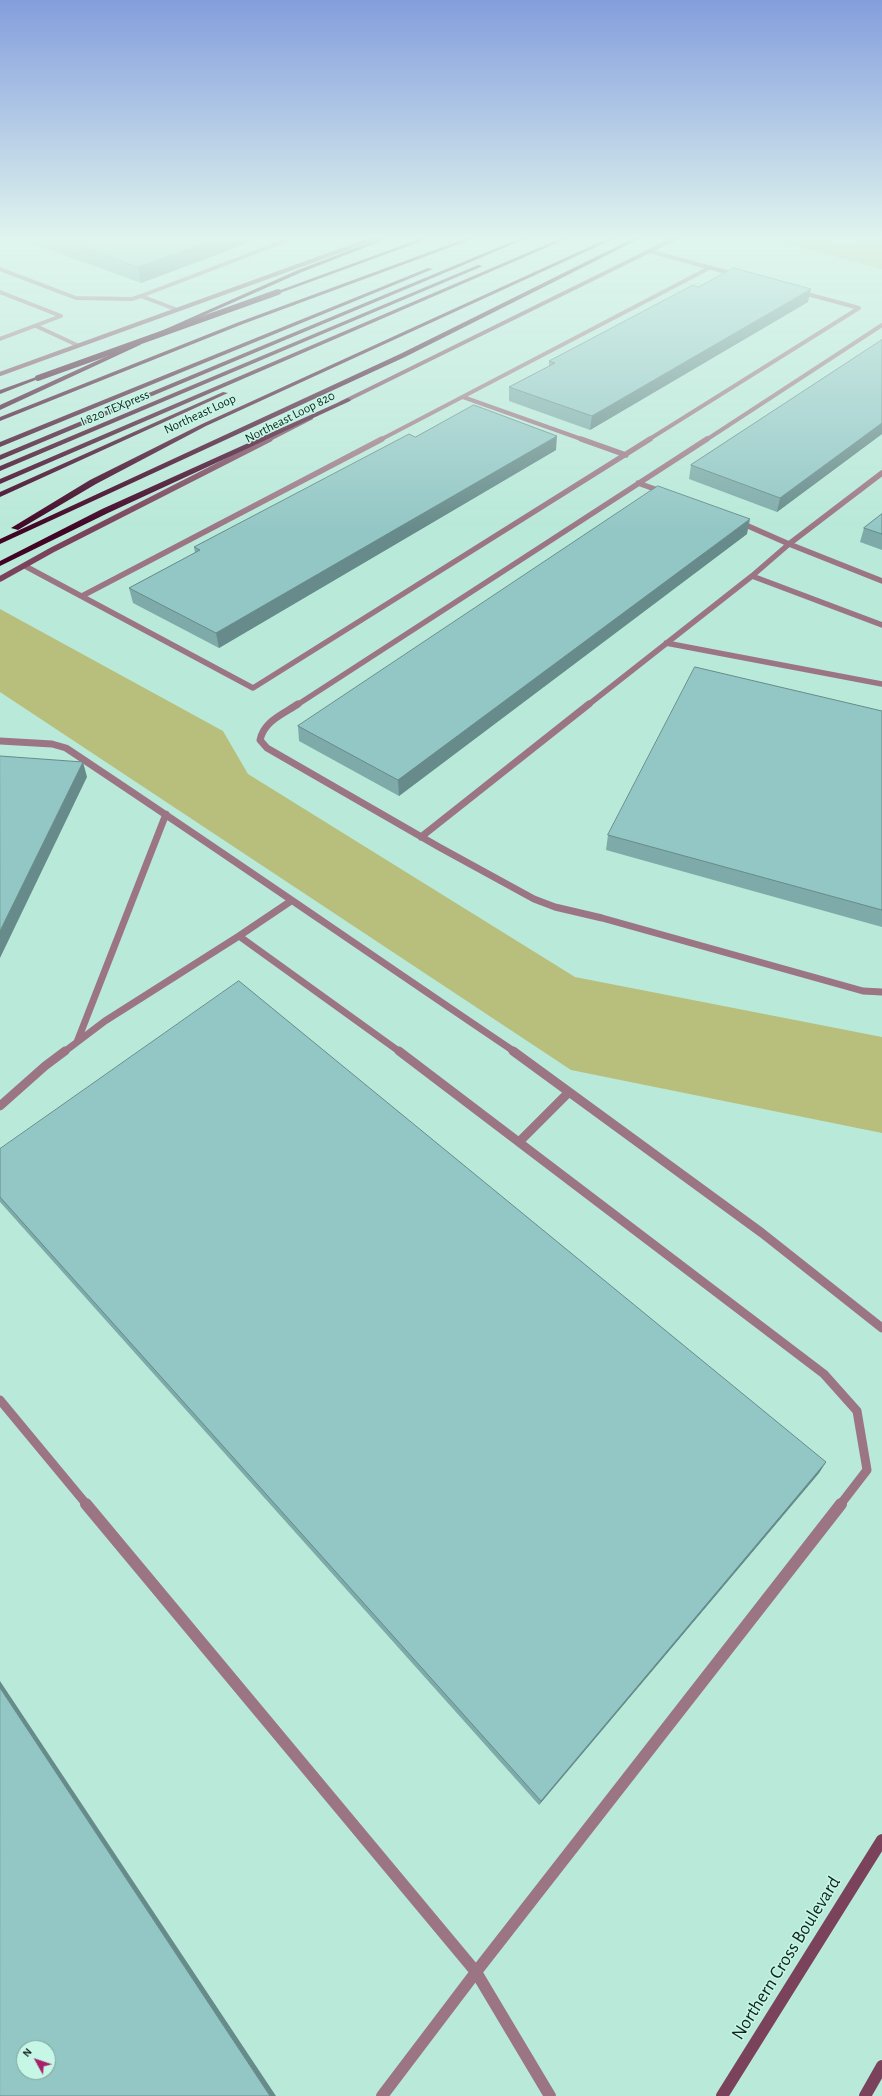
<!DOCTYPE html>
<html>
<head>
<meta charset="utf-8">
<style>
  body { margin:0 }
  #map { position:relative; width:882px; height:2096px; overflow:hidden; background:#b9e9d9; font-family:"Alegreya Sans",sans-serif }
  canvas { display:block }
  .north { position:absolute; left:16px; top:2040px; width:40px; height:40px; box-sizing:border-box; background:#c6f6e6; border:1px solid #7ea296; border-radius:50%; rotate:310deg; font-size:11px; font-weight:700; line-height:16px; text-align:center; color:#11241e }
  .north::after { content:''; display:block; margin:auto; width:14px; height:18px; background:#a72069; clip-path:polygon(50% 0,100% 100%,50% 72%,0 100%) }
</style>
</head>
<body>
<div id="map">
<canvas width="882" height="2096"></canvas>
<div class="north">N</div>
</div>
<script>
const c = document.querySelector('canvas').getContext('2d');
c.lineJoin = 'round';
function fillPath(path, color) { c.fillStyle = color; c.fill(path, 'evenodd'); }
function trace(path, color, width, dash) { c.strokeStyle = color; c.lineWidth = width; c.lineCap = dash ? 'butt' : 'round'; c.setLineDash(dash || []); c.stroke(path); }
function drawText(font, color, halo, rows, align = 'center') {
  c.font = font + ' "Alegreya Sans",sans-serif'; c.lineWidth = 3; c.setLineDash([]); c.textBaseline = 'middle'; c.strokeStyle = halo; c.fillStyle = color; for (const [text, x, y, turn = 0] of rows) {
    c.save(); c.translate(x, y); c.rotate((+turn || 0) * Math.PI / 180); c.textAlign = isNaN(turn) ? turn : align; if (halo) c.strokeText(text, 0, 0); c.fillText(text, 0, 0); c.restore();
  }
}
const green = new Path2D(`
  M761 237H810L848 246 865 237 882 239V269Z
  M0 609 223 731 248 774 575 977 882 1037V1133L571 1070 0 692Z`);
const laneFar4 = new Path2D(`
  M649 251 737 275
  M0 269 76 298 132 299 141 296 175 309
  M0 292 61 316 0 339
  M141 296 295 237
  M36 326 77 345
  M463 397 584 440
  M380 440 711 267
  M648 440 859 308 800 292
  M706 440 882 325`);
const laneFar3 = new Path2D(`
  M581 439 626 455
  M638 483 663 492
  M739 522 789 544 882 473
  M25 566 253 688 650 439
  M752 576 882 625
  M82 596 382 439
  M666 643 882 684
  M297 705 707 439
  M588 705 752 576 789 544 882 581`);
const laneFar2 = new Path2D(`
  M298 704C283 714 264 721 260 740L267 748 439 847 534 899 555 907 602 918 863 991 882 992
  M0 741 52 744 66 748C217 848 365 951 515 1052
  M421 837 589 704
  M291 901 239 936 400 1052
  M77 1042 166 814
  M64 1052 105 1021 239 936`);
const laneFar1 = new Path2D(`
  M399 1051 824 1374 857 1411 867 1470 840 1505
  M513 1051 762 1233 882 1328
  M0 1106 45 1066 65 1051
  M519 1142 569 1092
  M0 1400 87 1505`);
const lane = new Path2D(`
  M86 1504 476 1972 550 2096
  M382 2096 476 1972 841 1504`);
const secondaryFar2 = new Path2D(`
  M0 374 378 237
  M341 403 678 237
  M268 440 311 418`);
const secondaryFar1 = new Path2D(`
  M0 579 52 550 270 439`);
const secondary = new Path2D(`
  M722 2096 882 1840
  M865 2096 882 2066`);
const highway = new Path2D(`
  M384 237H392L302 272 164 333 159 332 298 270Z
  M425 237H433L280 293 275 292Z
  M470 237H478L243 324 0 421V417L239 322Z
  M523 237H530L0 460V455Z
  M564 237H571L0 484V479Z
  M611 237H618L206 426 96 484 18 530 11 528 90 480 202 424Z
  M636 237H643L405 357 0 544V539L400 354Z
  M478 265 483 266 0 471V466Z
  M428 268 433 269 0 447V442Z
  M138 342 141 344 140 345 0 410V405Z
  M36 377 41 378 0 394V390Z
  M223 392 228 393 0 497V492Z
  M348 398 351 400 350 401 108 513 0 566V561L102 509Z`);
const highwayBridge = new Path2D(`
  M38 378 278 292`);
const wall = new Path2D(`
  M14 237H264L141 283Z
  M698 287 808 302 590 430 509 401V387L549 366V361Z
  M882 340V434L777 512 689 479 691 465Z
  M415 437 556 450 219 648 133 603 129 588 195 553 194 547Z
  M882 514V550L860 542 864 528Z
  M747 534 399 796 299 741 298 726Z
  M882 711V927L606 850 608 835Z
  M0 1149 826 1462 819 1473 539 1805 0 1202Z`);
const shadedWall = new Path2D(`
  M221 237H264L141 283 138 267Z
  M811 289 808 302 590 430 592 416Z
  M882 423V434L777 512 780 498Z
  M557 436 556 450 219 648 216 633Z
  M750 519 747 534 399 796 398 780Z
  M83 762 87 777 0 958V931Z
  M826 1462 819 1473 539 1805 541 1801Z
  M0 1681 276 2096H270L0 1688Z`);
const building = new Path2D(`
  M53 237H221L138 267Z
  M734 268 811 289 592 416 509 387 555 363 549 361 693 285 698 287Z
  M882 340V423L780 498 691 465Z
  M474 405 557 436 216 633 129 588 200 550 194 547 409 434 415 437Z
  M658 486 750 519 398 780 298 726Z
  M882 514V534L864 528Z
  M695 667 882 711V910L608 835Z
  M0 756 83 762 0 931Z
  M239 981 826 1462 541 1801 0 1197V1149Z
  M0 1688 270 2096H0ZM24 2048H48V2072H24Z`);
const farStreetnames = [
  ["I 820 TEXpress",115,408,-23],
  ["Northeast Loop",200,414,-25],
  ["Northeast Loop 820",290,417,-27]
];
const nearStreetnames = [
  ["Northern Cross Boulevard",786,1958,-58]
];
fillPath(green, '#b8bf7d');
trace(laneFar4, '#9c7584', 4);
trace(laneFar3, '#9c7584', 5.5);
trace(laneFar2, '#9c7584', 7);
trace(laneFar1, '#9c7584', 9);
trace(lane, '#9c7584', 12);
trace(secondaryFar2, '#7a435b', 4);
trace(secondaryFar1, '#7a435b', 5.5);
trace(secondary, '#7a435b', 12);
fillPath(highway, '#410425');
trace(highwayBridge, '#410425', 6);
fillPath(wall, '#7eaba9');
fillPath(shadedWall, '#678b8a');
fillPath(building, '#93c7c5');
trace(building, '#678b8a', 1);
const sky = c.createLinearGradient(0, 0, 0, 530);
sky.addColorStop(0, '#849edd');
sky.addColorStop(0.45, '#e0f5ee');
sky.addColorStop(1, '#e0f5ee00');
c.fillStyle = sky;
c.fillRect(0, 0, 882, 530);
drawText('13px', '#11241e', '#c6f6e6', farStreetnames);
drawText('19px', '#11241e', '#c6f6e6', nearStreetnames);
</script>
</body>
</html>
